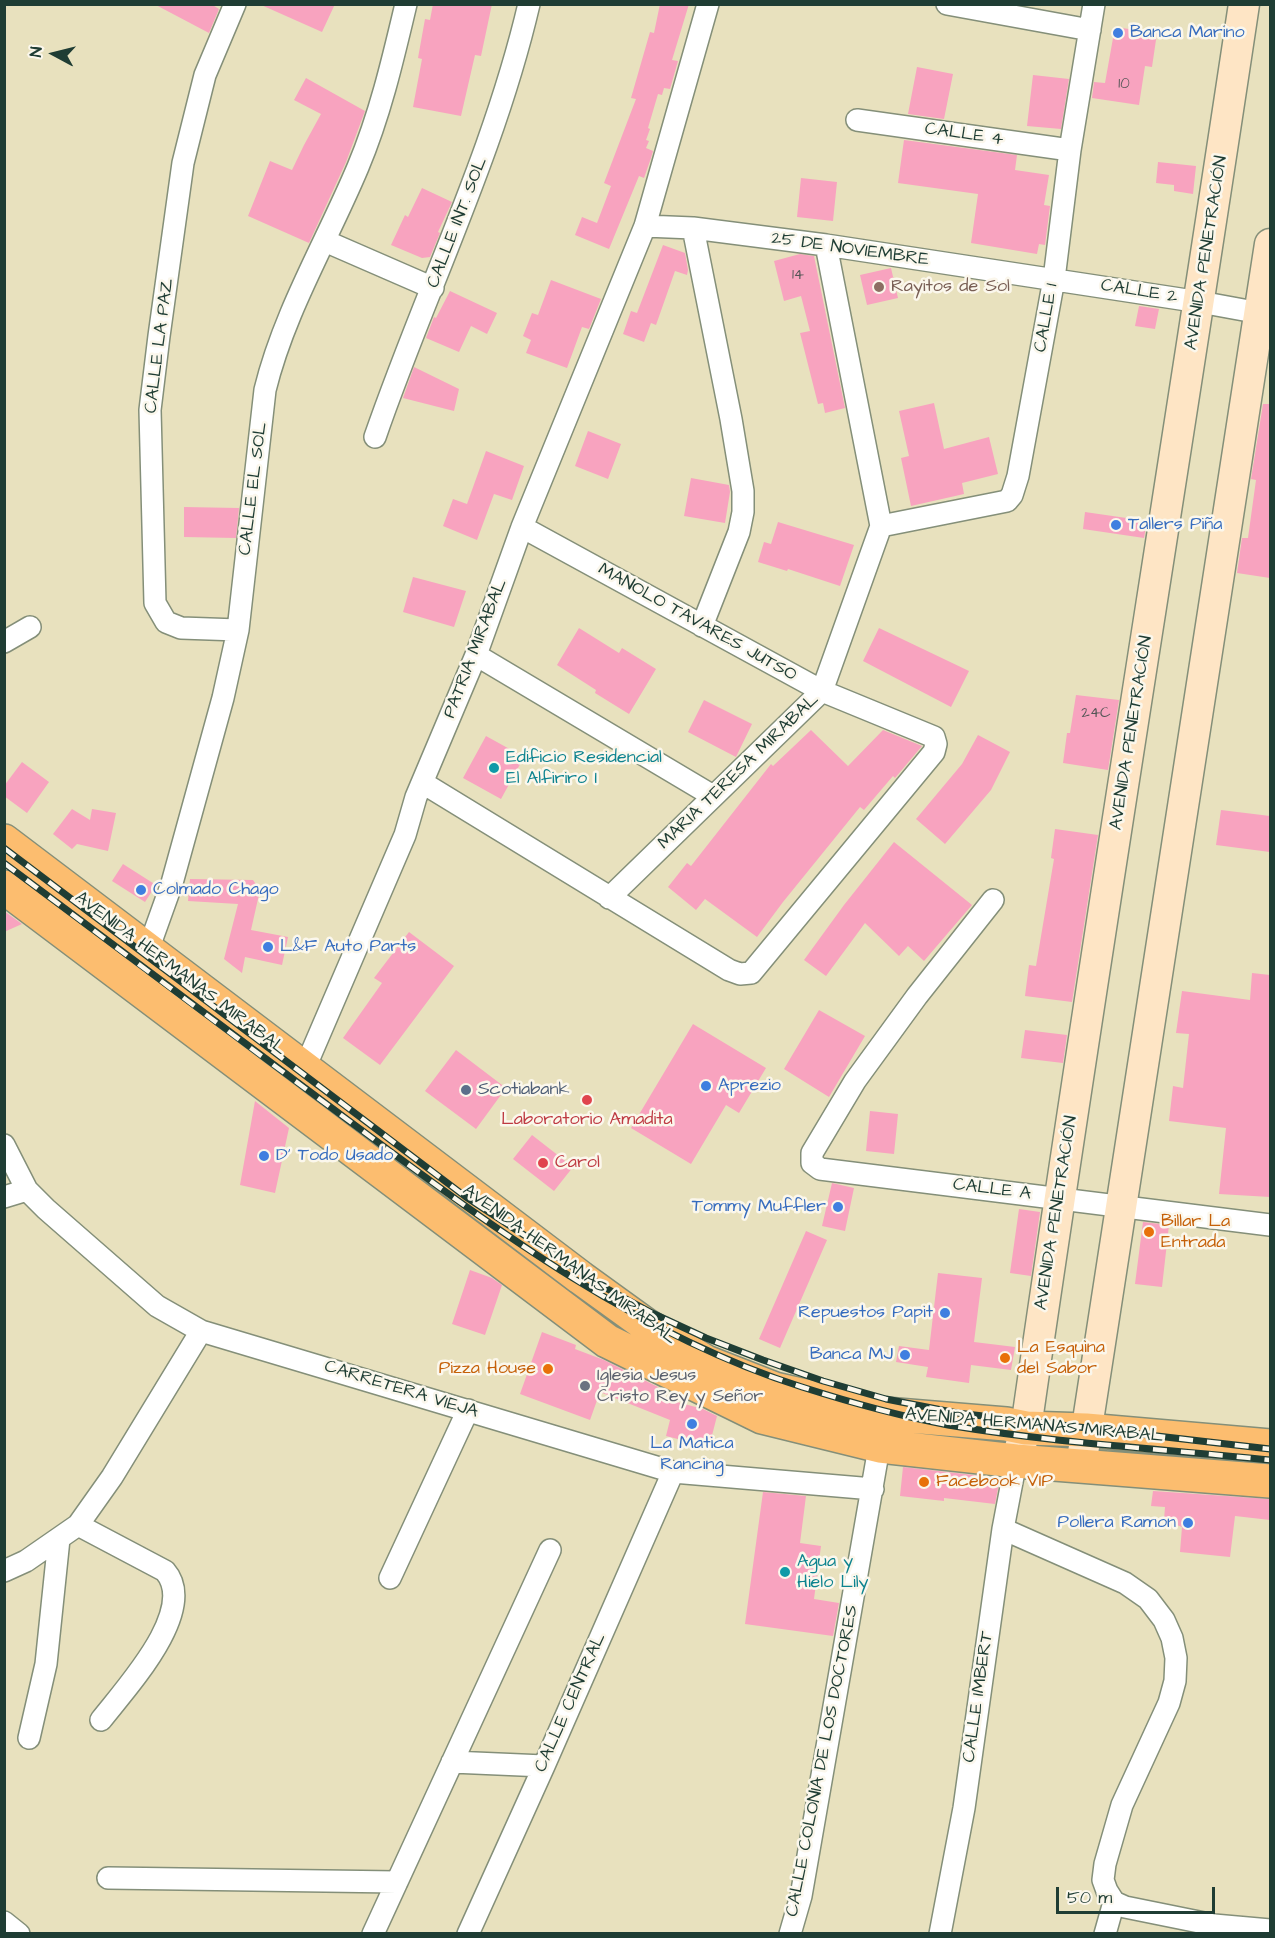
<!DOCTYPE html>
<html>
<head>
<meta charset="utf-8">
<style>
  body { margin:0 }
  #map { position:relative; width:1275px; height:1938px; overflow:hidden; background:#e8e1be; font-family:"Architects Daughter",sans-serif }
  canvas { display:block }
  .frame { position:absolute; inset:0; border:6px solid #1f3d34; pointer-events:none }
  .north { position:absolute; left:24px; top:24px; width:60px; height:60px; -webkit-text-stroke:4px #fbf7ec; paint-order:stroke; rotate:277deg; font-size:16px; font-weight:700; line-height:24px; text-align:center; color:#1f3d34 }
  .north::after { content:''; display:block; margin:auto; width:21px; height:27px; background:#1f3d34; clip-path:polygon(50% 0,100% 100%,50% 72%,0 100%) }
  .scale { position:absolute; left:1056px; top:1887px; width:159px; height:27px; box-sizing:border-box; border:3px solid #1f3d34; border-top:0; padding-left:8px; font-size:18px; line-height:21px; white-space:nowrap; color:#1f3d34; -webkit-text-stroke:4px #fbf7ec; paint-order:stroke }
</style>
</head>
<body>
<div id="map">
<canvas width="1275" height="1938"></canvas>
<div class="frame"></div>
<div class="north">N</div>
<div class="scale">50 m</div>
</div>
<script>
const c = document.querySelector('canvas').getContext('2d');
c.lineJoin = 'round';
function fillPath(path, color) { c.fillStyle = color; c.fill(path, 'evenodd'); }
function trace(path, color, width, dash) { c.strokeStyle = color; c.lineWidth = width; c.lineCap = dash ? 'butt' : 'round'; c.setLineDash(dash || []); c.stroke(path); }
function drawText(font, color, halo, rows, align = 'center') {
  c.font = font + ' "Architects Daughter",sans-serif'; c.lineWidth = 5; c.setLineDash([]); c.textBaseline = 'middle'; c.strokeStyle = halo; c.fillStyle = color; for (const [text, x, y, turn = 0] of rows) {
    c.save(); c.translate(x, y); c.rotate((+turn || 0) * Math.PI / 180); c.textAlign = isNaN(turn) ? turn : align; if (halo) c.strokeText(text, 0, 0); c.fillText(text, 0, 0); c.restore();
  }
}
const building = new Path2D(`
  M154 4H211L219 9 209 33Z
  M259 4H335L322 32Z
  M433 4H492L481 56 475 55 461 116 413 107 422 59 418 58 425 19 430 20Z
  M660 4H689L672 60 678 61 670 89 664 88 662 95 658 94 648 128 650 129 646 140 649 141 646 148 653 151 651 158 644 178 639 176 609 249 575 235 582 217 597 223 611 186 604 183 636 99 631 98 650 32 654 33Z
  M1115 27 1157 33 1152 67 1145 66 1139 105 1092 98 1094 82 1105 83Z
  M917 67 953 74 944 119 908 114Z
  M1033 75 1069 79 1061 129 1027 126Z
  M306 78 365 111 346 162 309 243 248 216 270 161 292 170 304 145 321 114 294 100Z
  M904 140 1017 155 1015 170 1049 175 1044 205 1050 206 1045 245 1039 244 1037 254 971 243 978 194 898 183Z
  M1158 162 1196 166 1193 194 1174 191V185L1156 183Z
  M801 178 837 182 833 221 797 217Z
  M422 188 452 202 438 232 440 233 430 257 422 258 391 245 405 215 408 217Z
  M663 245 685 253 688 270 687 275 675 271 656 325 651 323 644 342 623 334 631 311 637 313Z
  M800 254 814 256 845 408 825 413 823 403 818 404 800 333 810 331 801 296 784 301 774 261Z
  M891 268 898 298 867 305 860 275Z
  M551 280 601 299 589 329 582 327 567 368 526 353 531 340 523 336 532 313 538 315Z
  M450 291 497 313 487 334 471 326 459 352 426 338 434 317 436 318Z
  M1139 306 1159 309 1155 329 1135 326Z
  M414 367 459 389 454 411 403 398Z
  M934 403 944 449 989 437 998 474 962 483 964 494 911 506 901 458 909 456 899 411Z
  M1263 404H1270V578L1237 573 1242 538H1248L1256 480 1251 479Z
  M588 431 621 444 608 479 575 466Z
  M486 451 524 466 512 500 494 494 477 540 443 526 453 499 467 504Z
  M691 478 729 485 730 492 725 523 684 516Z
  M184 507 239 508 236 538 184 537Z
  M1085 512 1147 521 1144 538 1083 529Z
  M778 522 854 545 840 586 788 569 787 571 758 562 764 542 771 544Z
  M413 577 466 591 454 627 403 612Z
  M579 628 619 653 622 648 656 669 629 714 595 693 596 690 557 665Z
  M879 628 969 671 951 707 863 661Z
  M1076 695 1119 700 1108 770 1063 763 1067 733H1070Z
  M704 700 752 724 736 757 688 732Z
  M811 730 848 766 883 730 922 746 895 778 893 776 864 810 860 807 783 902 757 937 705 899 696 910 668 887 687 863 691 866 771 764 773 766Z
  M978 735 1010 752 991 790 945 844 916 819 962 764Z
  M486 736 524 757 501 799 463 778Z
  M22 762 49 782 27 813 4 796V786Z
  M72 809 90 820 92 809 116 813 108 851 77 844 72 849 53 834Z
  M1221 810 1270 816V852L1216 845Z
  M1055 829 1098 835 1072 1002 1025 996 1029 965 1036 966 1054 859 1051 858Z
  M894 842 972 905 924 961 908 946 899 956 865 923 826 976 804 960 844 905Z
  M123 864 156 885 145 902 112 881Z
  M190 879 253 880 260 890 251 930 288 937 282 965 245 957 242 973 224 959 238 904 188 901Z
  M4 911 22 924 4 932Z
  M409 932 454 966 380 1065 343 1038 382 983 374 978Z
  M1252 973 1270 975V1197L1219 1194 1226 1128 1169 1121 1173 1086 1183 1088 1189 1034 1176 1033 1182 991 1250 1000Z
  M819 1010 865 1036 829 1097 784 1069Z
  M693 1024 766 1068 739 1113 726 1105 691 1164 631 1128Z
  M1025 1030 1067 1035 1063 1063 1021 1058Z
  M456 1050 506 1088 476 1129 425 1091Z
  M255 1101 289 1128 275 1193 240 1185Z
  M870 1111 898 1114 894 1154 866 1151Z
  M532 1135 573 1167 554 1191 513 1159Z
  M832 1183 854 1188 845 1231 822 1226Z
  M1019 1209 1040 1212 1031 1276 1010 1273Z
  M1143 1222 1169 1225 1162 1287 1135 1284Z
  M806 1231 827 1240 780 1348 759 1339Z
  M470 1270 492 1278 502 1285 485 1335 452 1324Z
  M938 1273 982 1278 974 1342 1015 1347 1011 1370 971 1365 969 1383 926 1377 928 1367 896 1362 899 1346 929 1350Z
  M542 1332 576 1345 575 1349 604 1360 658 1387 655 1396 703 1409 717 1416 709 1447 666 1436 670 1420 600 1392 590 1420 520 1394Z
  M903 1467 1000 1478 995 1504 944 1498V1501L900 1496Z
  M1153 1491 1270 1499V1520L1235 1516 1230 1557 1180 1552 1182 1527 1164 1520 1165 1507 1151 1506Z
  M763 1492 806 1496 800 1543 821 1546 814 1599 839 1603 833 1636 745 1624Z`);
const street = new Path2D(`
  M235 4 205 75 183 163 159 336 150 410 155 603 166 622 181 628 238 630
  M947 4 1090 30
  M857 120 1070 150
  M645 226 693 228 826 245 1200 302 1260 313
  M693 228 731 419 743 491V512L739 532 702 626
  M325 241 433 288
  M375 437C425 292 494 154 529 4
  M881 526 1007 501 1012 495 1018 476 1054 279 1070 150 1094 4
  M4 642 30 627
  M476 655 713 796
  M423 783 729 970 740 974 751 973 934 752 936 744 934 737 822 691 522 527
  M609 898 822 691 881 526 826 245
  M993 900 917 996 855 1081 812 1153V1163L820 1169 1270 1225
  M128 981 148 950 172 883 223 698 238 630 265 390C284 312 327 241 358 167 380 115 393 59 406 4
  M304 1070 405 835 416 797 476 655 522 527 645 226 708 4
  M4 1145 27 1190 46 1209 157 1306 201 1331 673 1472 873 1489
  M4 1197 27 1190
  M78 1525 165 1571C199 1610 125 1689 101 1720
  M1003 1529 1125 1583 1148 1599 1164 1620 1172 1638 1176 1658 1175 1681 1169 1703 1122 1805 1105 1864 1103 1880 1107 1891 1114 1902 1125 1907 1214 1925 1270 1930
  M4 1571 26 1561 78 1525 112 1477 201 1331
  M390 1578 468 1410
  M29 1738 46 1664 59 1539
  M452 1762 544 1766
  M108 1878 397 1882
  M4 1922 19 1934
  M373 1934 550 1550
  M468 1934 544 1766 673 1472
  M790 1934 801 1896 881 1436
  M940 1934 964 1808 1003 1529 1016 1461
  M1105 1934 1114 1902`);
const secondary = new Path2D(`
  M1019 1451 1026 1428C1094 953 1173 479 1244 4
  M1081 1466 1270 244`);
const primary = new Path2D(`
  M4 841 581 1278 646 1325 706 1362 775 1389 885 1414 1006 1424 1026 1428 1086 1430 1270 1446
  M4 887 607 1341 762 1417 880 1446 1016 1461 1270 1481`);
const rail = new Path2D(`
  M4 848 466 1197 602 1286 652 1313 706 1338 763 1360 823 1381 886 1399 957 1413 1270 1449
  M4 863C121 951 238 1039 356 1126 495 1229 635 1334 802 1387 849 1402 899 1416 948 1425 1054 1443 1164 1449 1270 1460`);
const markers = [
  [1118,33,6,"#3f7fe0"],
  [879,287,6,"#8d6e63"],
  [1116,525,6,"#3f7fe0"],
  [494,768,6,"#0f9aa8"],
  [141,890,6,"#3f7fe0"],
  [268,947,6,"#3f7fe0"],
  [706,1086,6,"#3f7fe0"],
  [466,1090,6,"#5c6f8a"],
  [587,1100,6,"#e0444e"],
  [264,1156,6,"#3f7fe0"],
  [543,1163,6,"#e0444e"],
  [838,1207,6,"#3f7fe0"],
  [1149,1232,6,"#e8710a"],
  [945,1313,6,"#3f7fe0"],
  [905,1355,6,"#3f7fe0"],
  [1005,1358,6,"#e8710a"],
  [548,1369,6,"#e8710a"],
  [585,1386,6,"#6b7280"],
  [692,1424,6,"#3f7fe0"],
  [924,1482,6,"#e8710a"],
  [1188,1523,6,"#3f7fe0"],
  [785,1572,6,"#0f9aa8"]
];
const numberNames = [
  ["10",1124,85],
  ["14",798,276],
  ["24C",1096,714]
];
const shopNames = [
  ["Banca Marino",1130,33],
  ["Tallers Piña",1128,525],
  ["Colmado Chago",153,890],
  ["L&F Auto Parts",280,947],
  ["Aprezio",718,1086],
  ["D' Todo Usado",276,1156],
  ["Tommy Muffler",826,1207,"right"],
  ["Repuestos Papit",933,1313,"right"],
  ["Banca MJ",893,1355,"right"],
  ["La Matica",692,1444,"center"],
  ["Rancing",692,1465,"center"],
  ["Pollera Ramon",1176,1523,"right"]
];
const streetNames = [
  ["CALLE 4",964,135,8],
  ["CALLE INT. SOL",458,223,-69],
  ["25 DE NOVIEMBRE",850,250,8],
  ["AVENIDA PENETRACIÓN",1207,253,-81],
  ["CALLE 2",1139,292,9],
  ["CALLE 1",1047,318,-80],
  ["CALLE LA PAZ",160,346,-83],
  ["CALLE EL SOL",254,489,-83],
  ["MANOLO TAVARES JUTSO",697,623,29],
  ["PATRIA MIRABAL",476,649,-69],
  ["AVENIDA PENETRACIÓN",1132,733,-81],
  ["MARIA TERESA MIRABAL",739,772,-44],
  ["AVENIDA HERMANAS MIRABAL",180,974,37],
  ["CALLE A",992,1190,7],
  ["AVENIDA PENETRACIÓN",1057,1213,-81],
  ["AVENIDA HERMANAS MIRABAL",569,1265,36],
  ["CARRETERA VIEJA",401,1390,17],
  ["AVENIDA HERMANAS MIRABAL",1034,1426,5],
  ["CALLE IMBERT",979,1697,-82],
  ["CALLE CENTRAL",571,1703,-66],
  ["CALLE COLONIA DE LOS DOCTORES",823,1761,-79]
];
const educationNames = [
  ["Rayitos de Sol",891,287]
];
const cultureNames = [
  ["Edificio Residencial",506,758],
  ["El Alfiriro I",506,779],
  ["Agua y",797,1562],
  ["Hielo Lily",797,1583]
];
const serviceNames = [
  ["Scotiabank",478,1090]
];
const healthNames = [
  ["Laboratorio Amadita",587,1120],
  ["Carol",555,1163,"left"]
];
const foodNames = [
  ["Billar La",1161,1222],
  ["Entrada",1161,1243],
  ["La Esquina",1017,1348],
  ["del Sabor",1017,1369],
  ["Pizza House",536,1369,"right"],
  ["Facebook VIP",936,1482]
];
const worshipNames = [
  ["Iglesia Jesus",597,1376],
  ["Cristo Rey y Señor",597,1397]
];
fillPath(building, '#f8a3bf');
trace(street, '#848f79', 24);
trace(secondary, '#848f79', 33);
trace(primary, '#848f79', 36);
trace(street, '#fff', 21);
trace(secondary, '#fee5c5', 30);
trace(primary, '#fcbd6f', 33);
trace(rail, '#1f3d34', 7);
trace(rail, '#fbf7ec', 4.5, [14]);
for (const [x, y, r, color] of markers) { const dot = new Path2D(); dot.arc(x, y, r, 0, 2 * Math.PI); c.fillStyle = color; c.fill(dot); trace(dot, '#fbf7ec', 2); }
drawText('15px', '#555657', null, numberNames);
drawText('18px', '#366cbe', '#fbf7ec', shopNames, 'left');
drawText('18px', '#1f3d34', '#fbf7ec', streetNames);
drawText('18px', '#785e54', '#fbf7ec', educationNames, 'left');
drawText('18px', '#0d838f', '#fbf7ec', cultureNames, 'left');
drawText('18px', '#4e5e75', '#fbf7ec', serviceNames, 'left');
drawText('18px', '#be3a42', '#fbf7ec', healthNames);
drawText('18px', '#c56008', '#fbf7ec', foodNames, 'left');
drawText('18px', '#5b616d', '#fbf7ec', worshipNames, 'left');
</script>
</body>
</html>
